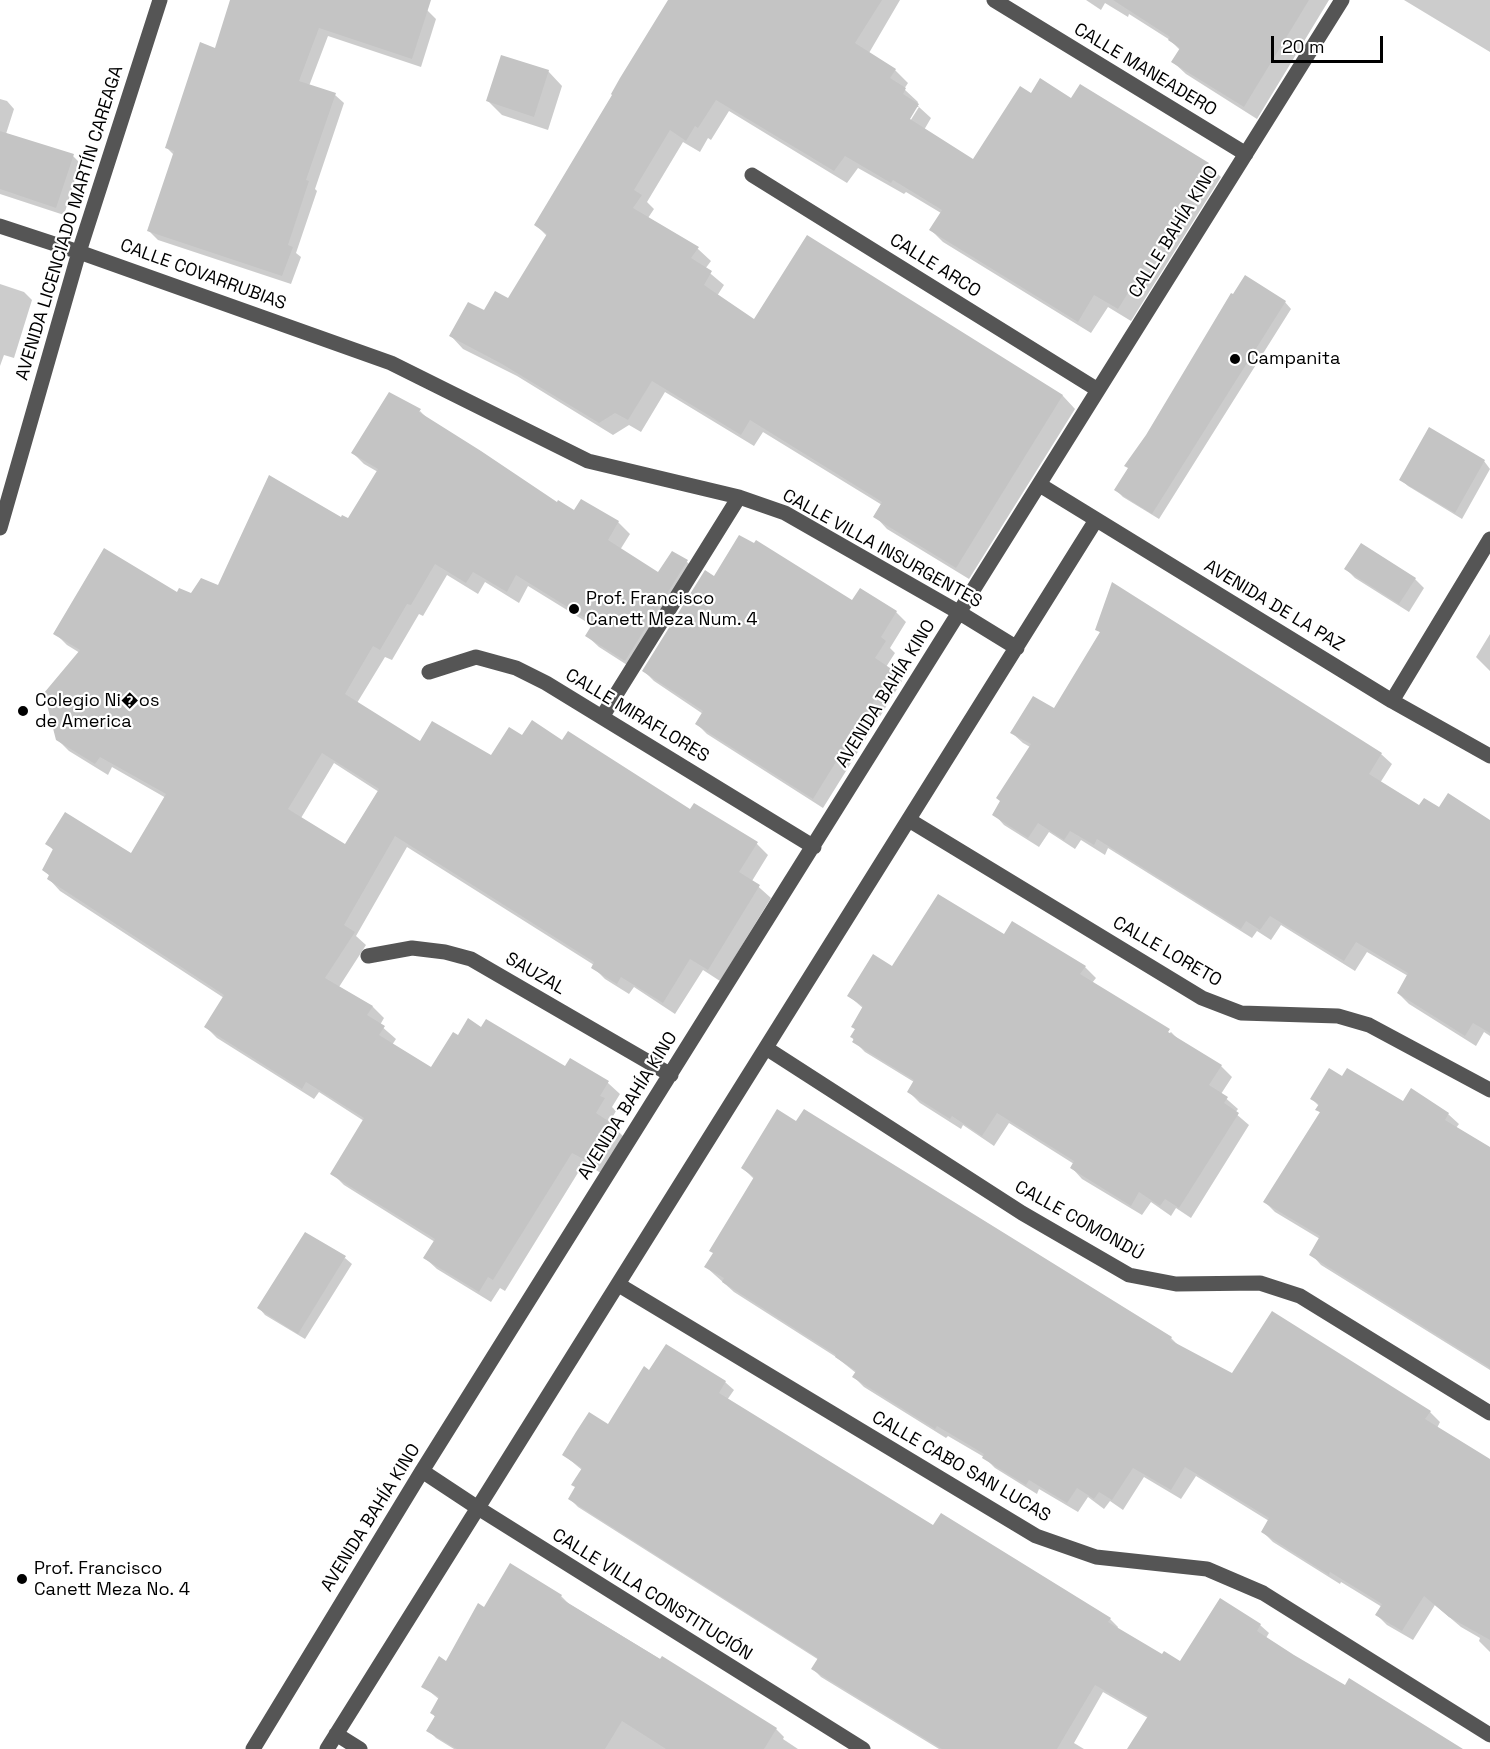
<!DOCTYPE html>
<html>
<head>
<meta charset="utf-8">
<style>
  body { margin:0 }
  #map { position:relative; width:1490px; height:1749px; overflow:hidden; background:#fff; font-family:"Space Grotesk",sans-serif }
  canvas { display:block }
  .scale { position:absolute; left:1271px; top:36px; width:112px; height:27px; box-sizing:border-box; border:3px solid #000; border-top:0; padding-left:8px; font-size:18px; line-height:21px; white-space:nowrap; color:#000; -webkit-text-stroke:4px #fff; paint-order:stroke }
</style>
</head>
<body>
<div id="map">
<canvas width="1490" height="1749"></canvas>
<div class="scale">20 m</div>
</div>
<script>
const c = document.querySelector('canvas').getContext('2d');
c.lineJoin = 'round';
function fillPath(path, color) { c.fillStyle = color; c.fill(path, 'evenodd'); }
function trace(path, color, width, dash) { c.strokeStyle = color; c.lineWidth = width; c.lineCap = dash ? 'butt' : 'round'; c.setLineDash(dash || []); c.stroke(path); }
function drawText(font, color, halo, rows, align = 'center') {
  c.font = font + ' "Space Grotesk",sans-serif'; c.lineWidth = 4.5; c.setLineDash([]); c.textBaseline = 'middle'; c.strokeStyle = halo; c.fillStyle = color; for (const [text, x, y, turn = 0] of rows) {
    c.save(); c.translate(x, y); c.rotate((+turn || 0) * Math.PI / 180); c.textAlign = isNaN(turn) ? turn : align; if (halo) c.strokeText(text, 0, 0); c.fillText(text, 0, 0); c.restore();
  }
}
const shadow = new Path2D(`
  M231 0H395L427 10 436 19 421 67 328 36 309 86 335 95 344 103 315 189 317 191 296 253 301 257 291 284 158 240 149 231 174 155 167 148 216 49Z
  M670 0H900L869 53 895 70 908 83 904 89 918 102 917 105 919 107H916L905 125 907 126 919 107 931 118 924 130 974 161 1031 95 1071 100 1080 87 1208 165 1221 177 1131 321 1108 307 1091 333 943 242 931 230 941 213 906 192 904 194 858 168 847 183 729 111 711 140 708 138 700 152 683 142 647 202 654 209 648 218 698 249 711 261 705 269 724 285 717 296 755 321 807 237 1063 396 1075 409 969 579 887 529 875 516 882 505 763 432 754 446 665 392 641 432 629 425 613 435 517 376 463 349 451 336 484 312 509 300 547 236 536 225Z
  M1086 0H1329L1257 119 1186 74 1173 62 1180 50 1170 40 1129 14 1128 17 1105 3 1101 10Z
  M1404 0H1490V52Z
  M548 71 562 86 548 130 502 115 488 101Z
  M0 99 7 101 14 109 6 134 73 156 80 163 64 215 0 194Z
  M0 284 24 292 32 300 14 358 4 355 0 366Z
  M1285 302 1291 309 1159 519 1123 497 1116 490 1147 436Z
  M420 411 430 421 557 504 575 512 581 501 618 522 630 534 620 550 659 574 672 553 687 562 699 573 638 672 599 647 587 636 593 626 528 586 519 603 485 582 478 594 447 575 423 616 419 614 392 660 385 657 357 703 420 743 491 757 522 738 563 742 691 811 757 844 768 855 752 881 771 898 720 981 703 970 675 1014 634 987 629 994 605 979 593 967 594 965 407 847 356 936 366 945 339 987 373 1007 384 1018 380 1025 396 1039 392 1045 431 1069 458 1037 482 1029 566 1068 570 1060 608 1083 620 1094 612 1107 616 1111 609 1123 623 1136 601 1173 584 1163 505 1291 500 1288 491 1302 437 1269 425 1258 435 1242 344 1185 332 1173 364 1121 319 1092 314 1099 217 1038 206 1027 224 998 60 891 49 879 50 876 44 870 54 851 47 843 132 855 166 798 112 767 108 775 69 751 57 739 80 653 67 645 55 633 178 594 192 595 218 587 342 519 348 520 378 472 364 464 352 452ZM334 763 379 792 345 846 301 818Z
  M1484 461 1490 469 1462 519 1408 486 1401 480Z
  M1362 545 1415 579 1424 588 1409 612 1355 578 1346 569Z
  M715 578 853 602 860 590 896 612 906 622 890 648 895 653 886 667 902 681 823 808 707 734 697 724 703 714 654 681 644 671Z
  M1097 629 1381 754 1392 764 1380 783 1420 807 1440 809 1490 823V1036L1484 1032 1476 1046 1409 1004 1398 993 1408 976 1367 952 1355 971 1281 925 1271 940 1257 931 1252 938 1108 848 1105 855 1081 840 1075 849 1049 832 1039 847 1004 825 994 814 1030 747 1023 743 1012 733 1054 710 1101 633Z
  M1490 634V671L1476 657Z
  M1005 936 1085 967 1096 978 1092 983 1169 1030 1164 1038 1171 1032 1180 1041 1221 1066 1232 1077 1221 1094 1238 1109 1235 1113 1249 1125 1191 1218 1176 1208 1171 1216 1151 1202 1142 1215 1082 1179 1072 1168 1074 1164 1009 1123 994 1146 963 1125 961 1129 920 1103 909 1092 914 1082 865 1052 854 1041 852 1037 856 1030 853 1027 864 1009 849 996 892 968Z
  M1343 1078 1403 1103 1411 1091 1448 1114 1459 1124 1456 1128 1490 1149V1370L1321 1265 1311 1254 1320 1239 1275 1212 1265 1202 1321 1113 1317 1110 1319 1106 1312 1099Z
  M743 1168 1171 1338 1180 1347 1232 1375 1430 1412 1440 1422 1437 1428 1490 1461V1652L1479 1641 1480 1638 1461 1627 1435 1605 1413 1640 1387 1625 1377 1615 1382 1607 1341 1582 1340 1584 1273 1542 1263 1532 1269 1521 1196 1476 1181 1499 1144 1477 1123 1510 1110 1501 1104 1509 1088 1497 1078 1512 1039 1489 1037 1494 995 1468 984 1457 948 1436 946 1438 864 1387 854 1377 856 1373 836 1357 734 1292 706 1267 755 1180Z
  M345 1258 352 1264 305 1339 265 1315 259 1308Z
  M650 1372 725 1382 734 1390 727 1400 934 1527 1110 1619 1118 1627 1117 1629 1163 1656 1180 1663 1260 1625 1269 1633 1266 1638 1293 1656 1456 1749H1129L1148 1718 1103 1692 1074 1743 1084 1749H939L821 1677 813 1669 819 1660 578 1507 570 1499 577 1488 582 1470 564 1455 609 1426Z
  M561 1596 569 1604 776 1729 784 1737 783 1739 798 1749H454L436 1738 428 1730 436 1718 432 1713 440 1700 423 1686 446 1663 485 1609Z`);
const building = new Path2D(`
  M230 0H431L412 59 319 28 299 81 336 93 306 180 309 181 288 245 293 247 282 276 147 231 174 151 165 148 200 42 215 48Z
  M668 0H882L855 43 896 69 890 78 906 88 903 94 919 104 910 119 973 159 1020 86 1031 93 1040 78 1071 98 1080 84 1209 163 1118 309 1094 295 1078 322 929 230 942 210 893 180 891 183 845 156 834 171 716 100 698 128 695 126 686 141 670 130 634 190 642 195 633 208 699 247 691 258 712 271 704 285 754 319 807 235 1063 395 956 568 873 517 882 502 750 420 741 435 652 381 628 420 615 413 599 423 502 364 449 336 468 302 484 310 495 291 508 298 547 234 534 225 612 95 611 94 620 78Z
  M1113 0H1309L1244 107 1171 62 1180 48 1168 40 1170 37Z
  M501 55 549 70 534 117 486 101Z
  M0 131 74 154 56 208 0 189Z
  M1245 275 1286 301 1152 514 1114 490 1128 468 1124 466 1146 435 1231 293 1233 294Z
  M389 392 421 409 419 412 481 451 557 502 558 500 574 510 581 499 619 521 608 540 658 572 672 551 688 560 625 661 585 636 593 623 516 575 507 592 473 572 466 583 435 564 411 605 407 604 380 650 373 646 345 694 420 741 432 721 491 755 509 727 522 735 532 720 562 740 568 731 690 809 694 803 758 842 739 872 760 885 708 970 690 959 663 1003 621 977 617 984 591 968 594 962 395 836 344 925 355 932 325 978 373 1006 367 1015 385 1026 379 1035 431 1067 453 1032 458 1035 468 1018 481 1027 486 1019 565 1066 570 1058 609 1081 600 1096 605 1098 596 1113 613 1124 589 1162 572 1153 493 1280 488 1277 479 1292 423 1258 435 1239 330 1174 364 1118 306 1082 302 1089 204 1027 224 995 47 879 49 875 42 870 53 849 45 844 65 812 131 853 166 794 100 757 95 764 56 740 44 693 80 650 53 634 104 548 177 592 179 588 191 593 201 578 218 585 269 475 341 517 342 515 348 518 378 469 351 453ZM322 753 379 789 345 844 288 809Z
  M1429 427 1485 460 1455 513 1399 480Z
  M739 535 754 543 756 540 852 600 860 588 897 611 881 637 886 641 875 658 893 670 813 799 695 724 703 711 642 671 705 570 714 576Z
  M1361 543 1416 578 1399 604 1344 569Z
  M1112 582 1382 753 1369 774 1419 805 1424 798 1439 807 1448 793 1490 820V1033L1473 1023 1465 1036 1397 993 1408 973 1356 942 1344 961 1270 916 1260 930 1246 921 1241 929 1097 839 1094 845 1070 831 1064 840 1038 823 1028 838 992 815 1000 801 996 798 1031 744 1010 733 1033 696 1054 708 1100 632 1095 630Z
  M938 894 1004 934 1012 921 1086 966 1080 974 1170 1029 1168 1032 1222 1065 1209 1085 1228 1097 1224 1103 1239 1113 1179 1208 1165 1199 1160 1206 1139 1192 1131 1206 1070 1168 1074 1161 997 1113 982 1136 952 1116 950 1119 907 1092 914 1080 852 1042 854 1039 850 1037 855 1029 851 1027 863 1006 847 996 873 954 892 966Z
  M1329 1068 1342 1076 1347 1068 1403 1101 1411 1088 1449 1113 1445 1120 1490 1147V1368L1309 1255 1320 1236 1263 1202 1320 1112 1315 1110 1319 1104 1310 1099Z
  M777 1109 796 1121 804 1109 1172 1337 1170 1340 1232 1373 1272 1311 1431 1411 1425 1419 1490 1459V1640L1449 1617 1424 1596 1402 1631 1375 1615 1382 1604 1330 1572 1329 1575 1261 1532 1269 1518 1185 1467 1171 1490 1133 1468 1112 1500 1099 1492 1094 1499 1077 1488 1067 1503 1029 1480 1026 1485 982 1458 984 1454 937 1426 935 1429 852 1377 856 1371 835 1357 836 1355 722 1282 724 1278 704 1267 713 1253 709 1251 754 1177 741 1168Z
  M305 1232 346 1256 298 1334 257 1308Z
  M666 1344 726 1381 719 1393 933 1525 941 1513 1111 1618 1108 1622 1162 1654 1164 1651 1180 1661 1220 1598 1261 1624 1257 1631 1294 1655 1345 1685 1349 1678 1463 1749H1127L1148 1716 1095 1685 1057 1749H942L811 1669 818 1658 568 1499 575 1487 571 1485 582 1468 562 1455 576 1432 589 1412 608 1424 644 1366 649 1370Z
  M510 1563 562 1595 560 1598 660 1659 662 1656 777 1728 764 1749H666L622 1721 605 1749H457L426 1731 435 1716 430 1713 439 1697 421 1687 439 1656 446 1661 478 1603 484 1607Z`);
const minor = new Path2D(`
  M994 0 1246 154
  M752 175 1098 390
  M0 226 79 252 391 363 588 461 739 497 785 513 960 613 1017 648
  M1040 485 1392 701 1490 756
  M0 528 79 252 160 0
  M429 672 476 657 516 668 546 683 814 847
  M1392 701 1490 539
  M602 717 739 497
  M909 820 1202 998 1241 1013 1338 1016 1369 1025 1490 1090
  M368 956 412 948 445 952 471 959 671 1075
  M766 1048 1022 1213 1129 1275 1176 1284 1260 1283 1300 1296 1490 1413
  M619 1285 1036 1536 1096 1557 1207 1569 1263 1593 1490 1735
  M422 1471 478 1508 863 1749
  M336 1734 360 1749
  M253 1749 422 1471 1342 0
  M327 1749 1096 520`);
const markers = [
  [1235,359,6,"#000"],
  [574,609,6,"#000"],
  [23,711,6,"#000"],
  [22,1579,6,"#000"]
];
const streetNames = [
  ["CALLE MANEADERO",1145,70,31],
  ["AVENIDA LICENCIADO MARTÍN CAREAGA",70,223,-73],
  ["CALLE BAHÍA KINO",1174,232,-58],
  ["CALLE ARCO",935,266,32],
  ["CALLE COVARRUBIAS",203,275,20],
  ["CALLE VILLA INSURGENTES",882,549,29],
  ["AVENIDA DE LA PAZ",1274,606,31],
  ["AVENIDA BAHÍA KINO",886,694,-58],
  ["CALLE MIRAFLORES",637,716,31],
  ["CALLE LORETO",1167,952,30],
  ["SAUZAL",535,974,30],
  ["AVENIDA BAHÍA KINO",628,1106,-58],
  ["CALLE COMONDÚ",1079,1221,29],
  ["CALLE CABO SAN LUCAS",961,1467,30],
  ["AVENIDA BAHÍA KINO",371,1518,-58],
  ["CALLE VILLA CONSTITUCIÓN",652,1595,32]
];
const poiNames = [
  ["Campanita",1247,359],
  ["Prof. Francisco",586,599],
  ["Canett Meza Num. 4",586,620],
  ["Colegio Ni�os",35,701],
  ["de America",35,722],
  ["Prof. Francisco",34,1569],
  ["Canett Meza No. 4",34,1590]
];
fillPath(shadow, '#0003');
fillPath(building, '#c4c4c4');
trace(minor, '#555', 15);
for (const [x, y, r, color] of markers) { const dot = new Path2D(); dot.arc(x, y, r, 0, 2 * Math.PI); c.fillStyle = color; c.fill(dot); trace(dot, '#fff', 2); }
drawText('18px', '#000', '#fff', streetNames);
drawText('18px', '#000', '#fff', poiNames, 'left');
</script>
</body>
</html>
